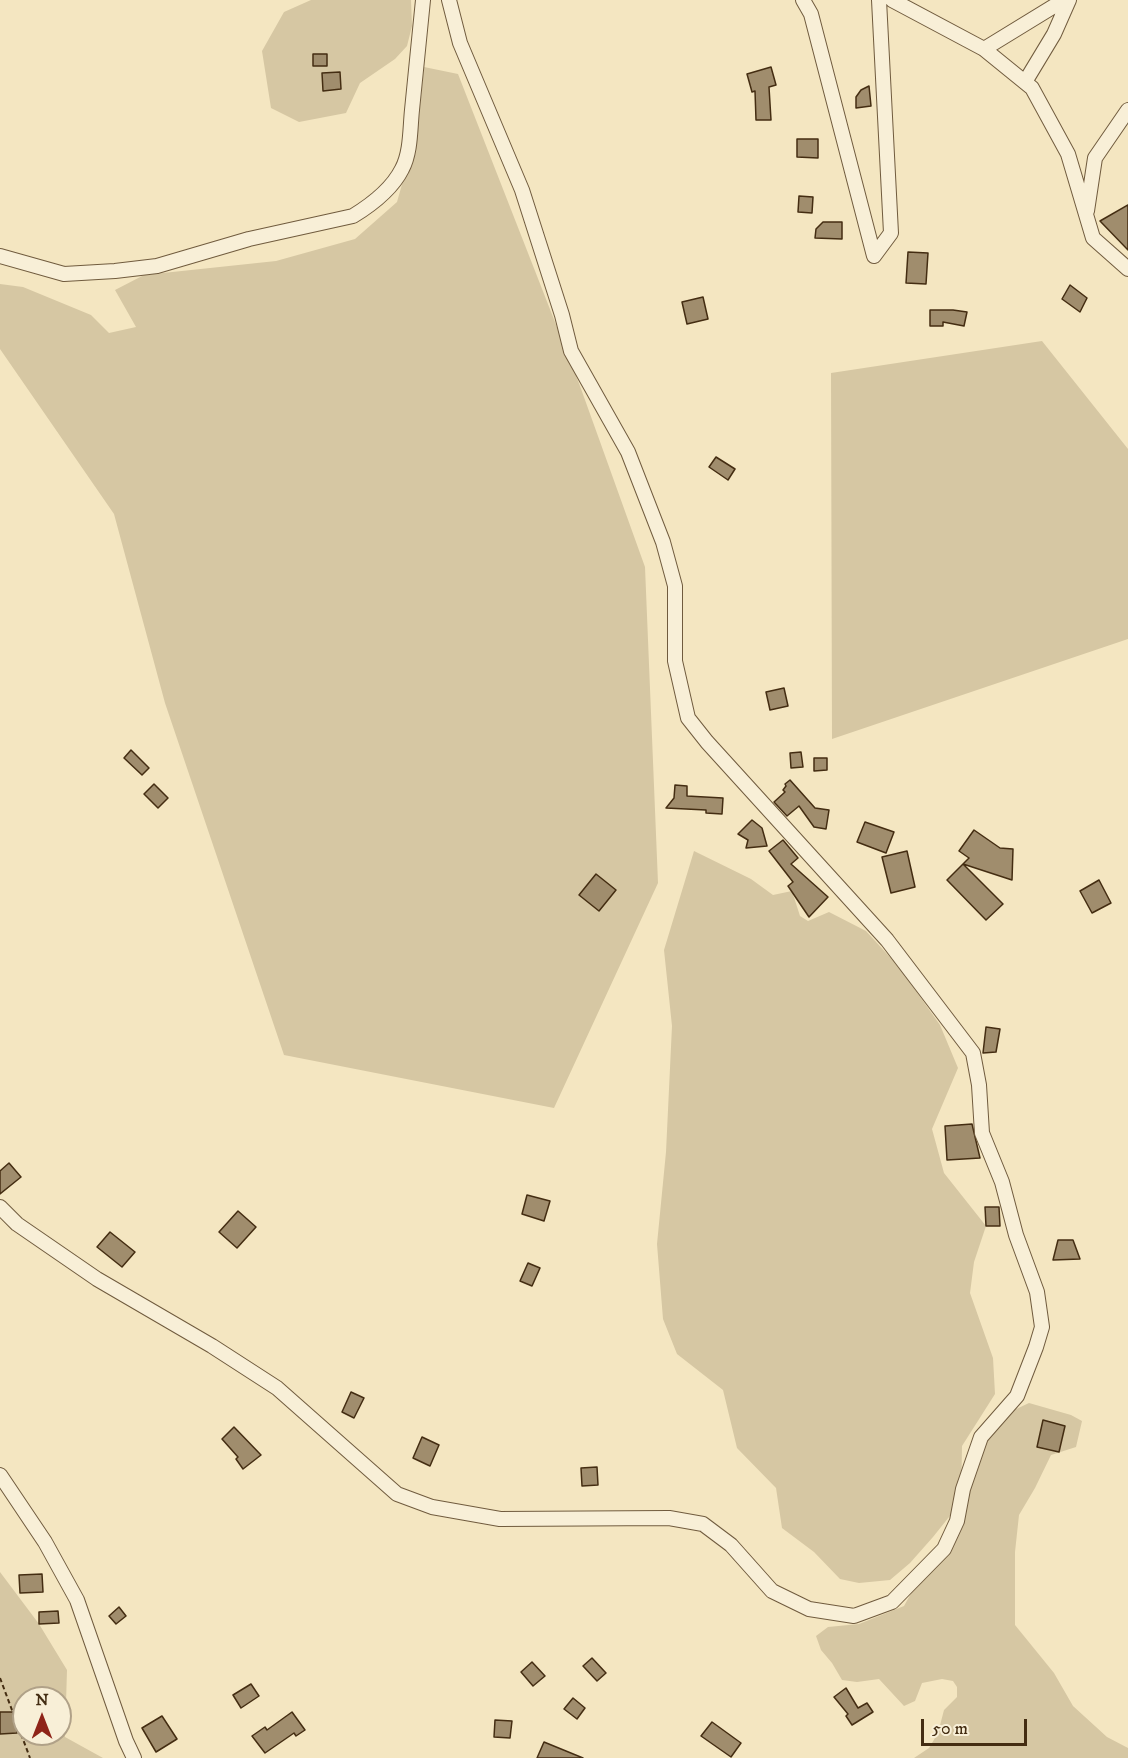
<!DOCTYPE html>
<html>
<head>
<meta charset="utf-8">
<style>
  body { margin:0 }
  #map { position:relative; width:1128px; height:1758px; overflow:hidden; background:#f4e6c1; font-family:"IM FELL DW Pica",serif }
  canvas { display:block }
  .north { position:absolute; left:12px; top:1686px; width:60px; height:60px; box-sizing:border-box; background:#f8efd7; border:2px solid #b0a188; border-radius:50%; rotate:0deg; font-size:16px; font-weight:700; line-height:24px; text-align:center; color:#442d12 }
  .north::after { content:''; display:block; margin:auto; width:21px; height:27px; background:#8f2418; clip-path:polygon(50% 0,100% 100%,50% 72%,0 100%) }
  .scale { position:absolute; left:921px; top:1719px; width:106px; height:27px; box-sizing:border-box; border:3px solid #442d12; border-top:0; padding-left:8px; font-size:18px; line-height:21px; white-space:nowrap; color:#442d12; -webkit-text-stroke:4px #f8efd7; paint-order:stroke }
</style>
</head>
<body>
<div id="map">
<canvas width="1128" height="1758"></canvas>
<div class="north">N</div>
<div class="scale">50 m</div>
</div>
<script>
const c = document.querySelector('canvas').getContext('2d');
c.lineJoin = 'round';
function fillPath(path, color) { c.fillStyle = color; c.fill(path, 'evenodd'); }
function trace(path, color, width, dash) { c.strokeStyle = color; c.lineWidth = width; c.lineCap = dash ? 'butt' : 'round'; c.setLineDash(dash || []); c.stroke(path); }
const green = new Path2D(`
  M311 0H411L412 26 407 46 395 59 360 83 346 113 299 122 271 108 262 51 284 12Z
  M424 67 458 74 580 386 645 567 658 883 554 1108 284 1055 165 703 114 514 0 349V284L23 287 91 315 109 333 136 327 115 290 144 275 276 261 355 239 397 202 418 128Z
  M1042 341 1128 449V639L832 739 831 373Z
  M694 851 751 879 773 895 792 891 800 916 808 921 829 912 866 931 899 967 940 1025 958 1068 932 1129 944 1173 986 1226 974 1262 970 1293 993 1358 995 1394 962 1446 961 1502 933 1537 910 1563 890 1580 859 1583 840 1579 814 1552 782 1528 776 1488 737 1448 723 1390 677 1354 663 1319 657 1244 666 1152 672 1026 664 950Z
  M1029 1403 1071 1415 1082 1421 1076 1447 1051 1455 1035 1488 1019 1515 1015 1552V1625L1054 1673 1073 1706 1107 1737 1128 1748V1758H914L929 1748 938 1733 944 1710 957 1697V1687L953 1681 942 1679 922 1683 915 1701 904 1706 879 1679 857 1682 842 1680 832 1663 821 1650 816 1636 828 1627 859 1624 904 1606 914 1588 935 1565 948 1556 962 1527 966 1494 987 1439 1012 1411Z
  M0 1572 39 1624 67 1670 65 1737 103 1758H0ZM24 1698H60V1734H24Z`);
const building = new Path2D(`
  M313 54H327V66H313Z
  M771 67 776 85 769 87 771 120H756L755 91 752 92 747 74Z
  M340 72 341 89 323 91 322 73Z
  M869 86 871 106 856 108V97L861 90Z
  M797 139H818V158L797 157Z
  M799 196 813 197 812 213 798 212Z
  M1128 205V250L1100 221Z
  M823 222H842V239L815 238 816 229Z
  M908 252 928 253 926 284 906 283Z
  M1070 285 1087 298 1080 312 1062 299Z
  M703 297 708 319 687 324 682 302Z
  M930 310H953L967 312 964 326 943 322V326H930Z
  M716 457 735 469 728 480 709 467Z
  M784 688 788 706 770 710 766 692Z
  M131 750 149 768 142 775 124 758Z
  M801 752 803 767 791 768 790 753Z
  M814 758H827V770L814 771Z
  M790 780 815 808 829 810 826 829 814 827 799 806 787 816 774 802 785 792 783 790 786 786 785 784Z
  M154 784 168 798 158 808 144 794Z
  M675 785 687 786V796L723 798 722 814 706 813V810L666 808 674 798Z
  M752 820 762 828 767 846 746 848 748 840 738 834Z
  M865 822 894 832 886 853 857 842Z
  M974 830 1000 848 1013 849 1012 880 963 864 1003 904 986 920 947 880 969 858 959 851Z
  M783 840 798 858 791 864 828 897 809 917 788 886 793 882 769 851Z
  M907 851 915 887 891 893 882 857Z
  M596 874 616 890 599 911 579 895Z
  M1099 880 1111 903 1092 913 1080 891Z
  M986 1027 1000 1029 996 1052 983 1053Z
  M972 1124 980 1158 947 1160 945 1126Z
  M9 1163 21 1177 0 1194V1171Z
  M527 1195 550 1201 544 1221 522 1214Z
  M985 1207H999L1000 1226H986Z
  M238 1211 256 1227 237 1248 219 1232Z
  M110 1232 135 1252 122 1267 97 1247Z
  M1058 1240H1073L1080 1259 1053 1260Z
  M528 1263 540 1268 532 1286 520 1281Z
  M351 1392 364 1398 354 1418 342 1412Z
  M1043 1420 1065 1426 1059 1452 1037 1447Z
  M234 1427 261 1455 243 1469 236 1459 238 1457 222 1439Z
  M422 1437 439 1445 430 1466 413 1458Z
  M597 1467 598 1485 582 1486 581 1468Z
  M42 1574 43 1592 20 1593 19 1575Z
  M119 1607 126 1616 116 1624 109 1616Z
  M58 1611 59 1623 39 1624V1612Z
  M592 1658 606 1673 597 1681 583 1666Z
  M532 1662 545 1676 533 1686 521 1672Z
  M251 1684 259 1696 241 1708 233 1695Z
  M846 1688 858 1708 867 1703 873 1712 852 1725 846 1716 848 1714 834 1697Z
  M573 1698 585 1708 577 1719 564 1709Z
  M0 1712H16L17 1733 0 1734Z
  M292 1712 305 1730 296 1736 294 1733 265 1753 252 1736 265 1727 267 1730Z
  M162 1716 177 1739 156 1752 142 1728Z
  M495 1720 512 1721 510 1738 494 1737Z
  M712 1722 741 1743 731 1757 701 1736Z
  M544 1742 583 1758H537Z`);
const path = new Path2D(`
  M0 1678 30 1758`);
const street = new Path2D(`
  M803 0 811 14 874 256 891 233 879 0
  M892 0 984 49 1032 88 1068 154 1093 238 1128 269
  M984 49 1064 0
  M1025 82 1054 34 1069 0
  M1087 211 1095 158 1128 110
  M0 256 64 274 115 271 157 266 249 239 353 216C371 205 392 189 402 169 411 152 410 129 412 110 416 73 419 37 423 0
  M0 1207 17 1224 97 1279 212 1346 277 1388 397 1494 432 1507 500 1519 669 1518 703 1524 731 1545 772 1591 809 1609 854 1616 892 1602 944 1549 957 1521 963 1489 981 1437 1017 1396 1036 1347 1042 1327 1037 1292 1016 1235 1002 1182 982 1133 979 1085 973 1053 887 940 707 742 688 718 675 661V586L663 542 628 452 571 351 562 315 522 190 460 43 449 0
  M0 1475 45 1542 77 1600 126 1741 134 1758`);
fillPath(green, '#d6c7a3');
fillPath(building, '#a08d6d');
trace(building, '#442d12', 1.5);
trace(street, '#705b3e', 16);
trace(path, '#442d12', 2, [4.5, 3]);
trace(street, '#f8efd7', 14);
</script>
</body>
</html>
